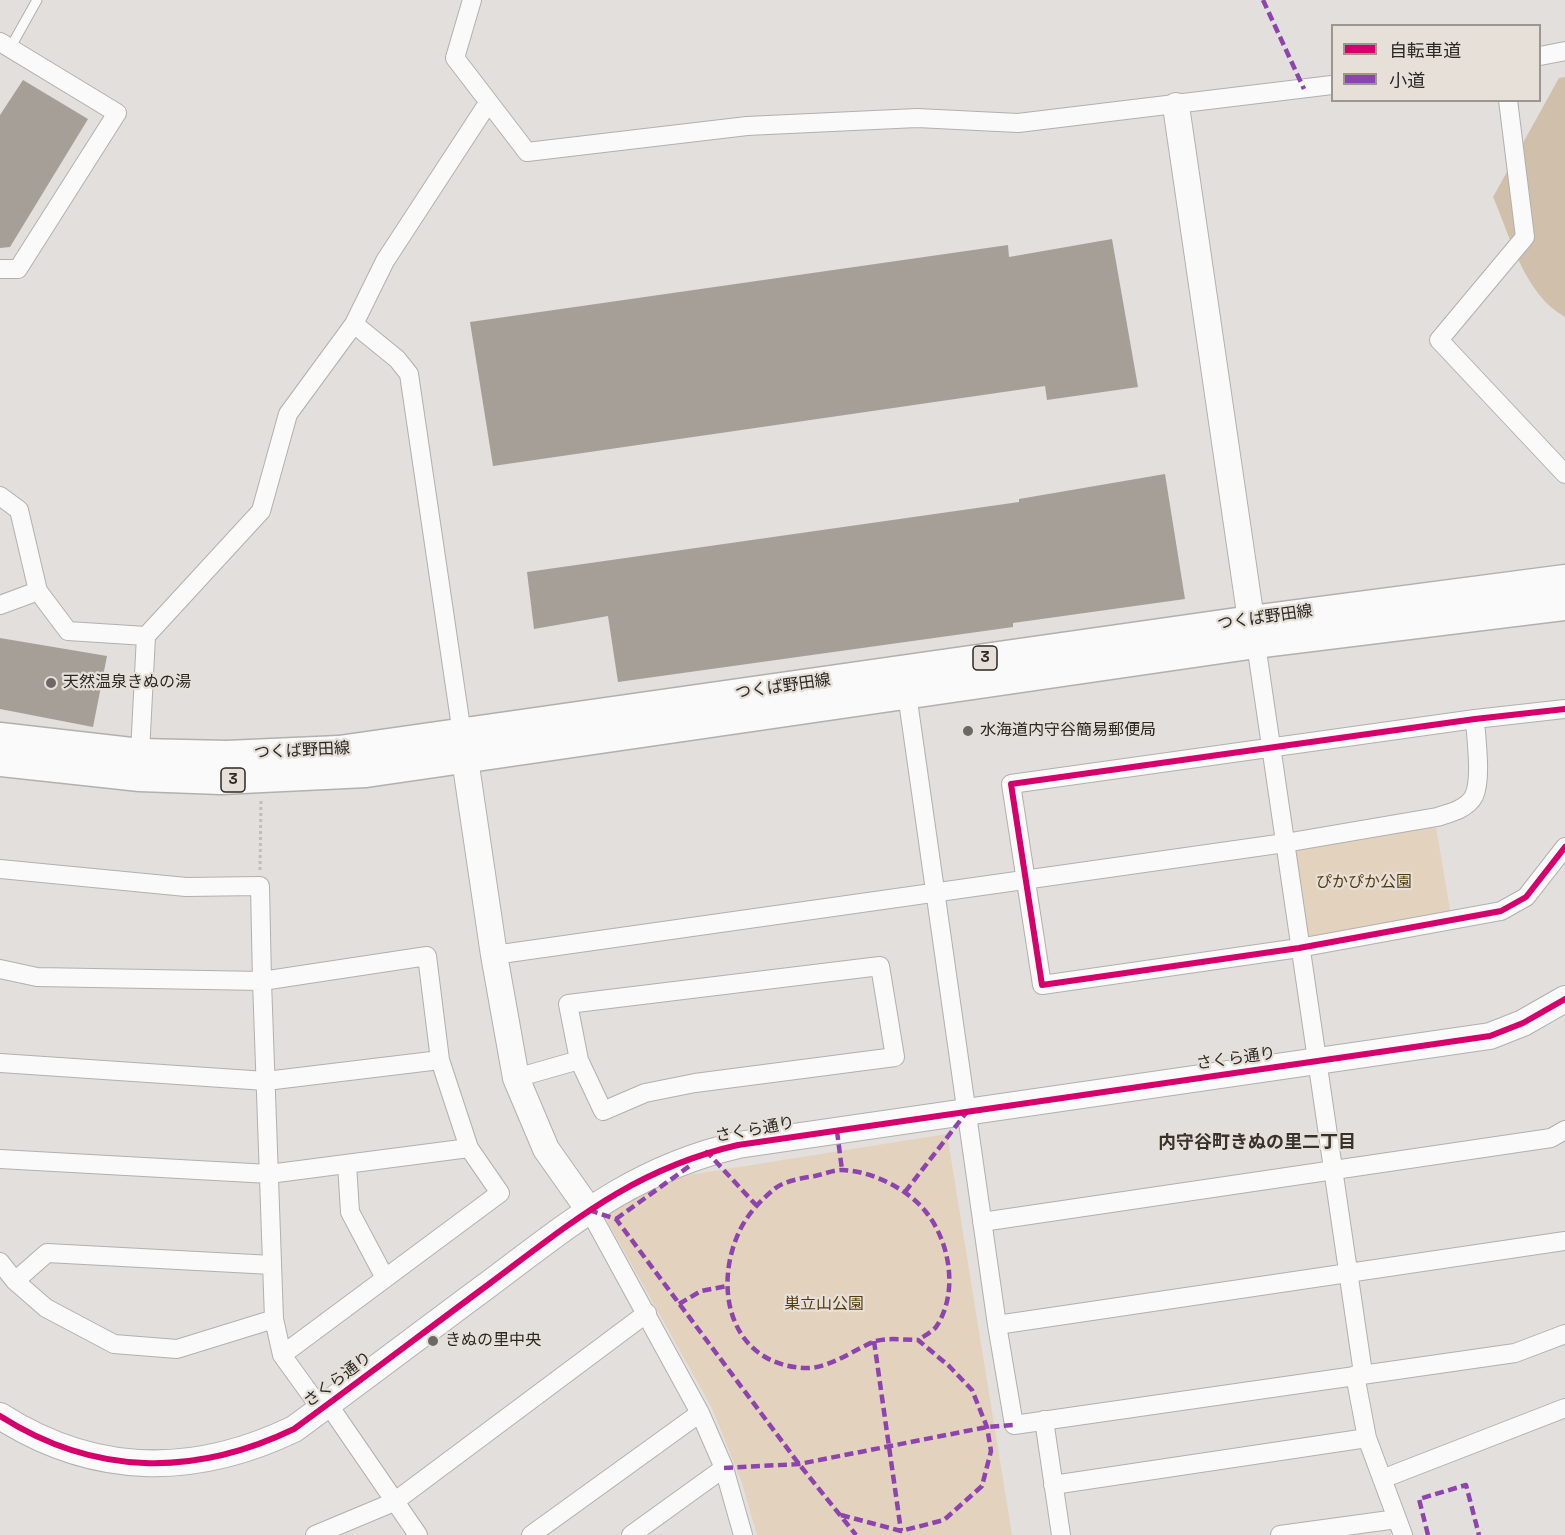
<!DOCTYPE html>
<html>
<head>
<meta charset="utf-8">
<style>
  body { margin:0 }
  #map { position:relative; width:1565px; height:1535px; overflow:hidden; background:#e2dfdc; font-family:"Space Grotesk","Noto Sans JP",sans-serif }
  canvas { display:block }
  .legend { position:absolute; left:1331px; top:24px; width:210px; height:78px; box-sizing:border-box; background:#e6e0d8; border:2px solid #9b9690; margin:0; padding:8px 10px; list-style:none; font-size:18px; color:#2b2825 }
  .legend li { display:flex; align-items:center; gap:12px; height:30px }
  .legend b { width:30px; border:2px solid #9b9690 }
</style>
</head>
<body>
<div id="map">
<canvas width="1565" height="1535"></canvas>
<ul class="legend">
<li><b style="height:8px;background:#d6006c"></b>自転車道</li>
<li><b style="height:8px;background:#8e44ad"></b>小道</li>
</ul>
</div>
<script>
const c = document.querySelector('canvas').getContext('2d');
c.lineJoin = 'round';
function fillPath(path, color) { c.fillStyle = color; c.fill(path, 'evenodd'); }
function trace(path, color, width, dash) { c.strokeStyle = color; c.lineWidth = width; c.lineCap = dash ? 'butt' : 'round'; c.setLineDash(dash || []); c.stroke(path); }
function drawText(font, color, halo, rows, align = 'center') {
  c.font = font + ' "Space Grotesk","Noto Sans JP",sans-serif'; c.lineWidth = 4.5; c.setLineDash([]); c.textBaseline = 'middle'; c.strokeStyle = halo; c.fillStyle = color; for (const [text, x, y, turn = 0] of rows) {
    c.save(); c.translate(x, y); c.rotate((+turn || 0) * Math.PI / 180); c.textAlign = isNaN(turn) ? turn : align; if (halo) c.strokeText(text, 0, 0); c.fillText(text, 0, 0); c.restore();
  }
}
const green = new Path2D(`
  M1436 827 1451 916 1308 937 1295 848Z
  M947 1134 1012 1535H757L742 1483 712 1408 605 1217 662 1183 689 1175Z`);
const forest = new Path2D(`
  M1565 77V317C1524 294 1511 238 1493 197L1559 78Z`);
const building = new Path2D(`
  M23 80 88 119 10 247 0 248V115Z
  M1112 239 1138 387 1047 400 1045 386 493 466 470 322 1008 245 1009 257Z
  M1165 474 1185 599 1013 623V627L618 682 608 616 534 629 527 572 1019 502V499Z
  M0 638 107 656 93 727 0 709Z`);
const path = new Path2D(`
  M260 870 261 801`);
const lane = new Path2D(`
  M9 50 37 0`);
const street = new Path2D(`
  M472 0 455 58 527 152 747 126 917 118 1018 123 1332 85
  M0 42 117 113 18 269H0
  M1540 56 1565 51
  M1508 100 1525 237 1439 340 1565 474
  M354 324 397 359 409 374 462 734
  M0 496 19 510 38 591
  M0 605 38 591 68 631 146 636
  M1256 644 1363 1373
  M907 694 997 1325 1014 1425 1515 1353 1565 1334
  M1565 709 1475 719 1011 784 1042 985 1299 948 1501 911 1526 897 1565 847
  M140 753 146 636 261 511 288 414 354 324 385 261 488 103
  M0 869 186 887 260 886 262 981 427 956 440 1060 469 1148 500 1193 282 1355
  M494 955 1285 843 1437 817C1450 813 1467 809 1474 796 1482 778 1476 739 1475 719
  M880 966 895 1057 695 1083 645 1093 603 1111 579 1060 568 1004Z
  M0 969 37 977 262 981 274 1319 282 1355 321 1409
  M0 1063 266 1081 440 1060
  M516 1078 579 1060
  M0 1159 269 1174 469 1148
  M347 1164 350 1212 385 1278
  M589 1210 700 1413 724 1468 743 1535
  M982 1222 1551 1138 1565 1130
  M0 1262 15 1281 46 1308 114 1344 177 1349 274 1319
  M15 1281 47 1253 272 1265
  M997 1325 1565 1241
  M1355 1375 1367 1438 1403 1535
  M328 1404 418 1535
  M1044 1420 1061 1535
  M1382 1479 1565 1408
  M1053 1485 1367 1438
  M315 1535 394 1502 647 1313
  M531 1535 700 1413
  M631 1535 724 1468
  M1280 1535 1397 1519`);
const secondary = new Path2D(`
  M1176 106 1251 620
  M462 739 494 955 516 1078 546 1149 589 1210
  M0 1416C94 1476 194 1477 294 1429 360 1381 424 1332 489 1284 572 1222 634 1169 738 1145L1490 1036 1523 1023 1565 999`);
const primary = new Path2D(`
  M0 737 140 753 227 755 339 750 1251 620 1565 579
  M0 762 140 777 221 780 366 773 1256 644 1565 606`);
const quiet = new Path2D(`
  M1263 0 1304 89
  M837 1131 842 1170
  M706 1154 707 1152 756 1205
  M905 1192 966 1113
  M589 1210 616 1219 799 1464 856 1535
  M616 1219 691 1165
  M679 1304 701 1291 727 1286
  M874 1341 901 1531
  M724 1468 799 1464 987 1427 1014 1425
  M841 1515 901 1531 944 1520 982 1486 991 1451 987 1427 972 1390 949 1366 918 1340C904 1340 885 1337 873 1342 852 1351 828 1369 805 1368 732 1365 712 1291 739 1232 747 1215 759 1202 773 1190 783 1181 802 1178 815 1176 824 1174 834 1170 842 1170 872 1171 908 1189 926 1212 950 1242 959 1293 936 1327 932 1332 924 1336 918 1340
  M1428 1535 1419 1499 1466 1485 1479 1535`);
const cycleway = new Path2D(`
  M1565 709 1475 719 1011 784 1042 985 1299 948 1501 911 1526 897 1565 847
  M0 1416C94 1476 194 1477 294 1429 360 1381 424 1332 489 1284 572 1222 634 1169 738 1145L1490 1036 1523 1023 1565 999`);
const markers = [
  [51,683,6,"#6b6865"],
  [968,731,6,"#6b6865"],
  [433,1341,6,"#6b6865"]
];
const shields = [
  [985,658,24],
  [233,780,24]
];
const shieldNames = [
  ["3",985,658],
  ["3",233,780]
];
const streetNames = [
  ["つくば野田線",1265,618,-8],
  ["つくば野田線",783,687,-8],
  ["つくば野田線",302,751,-3],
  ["さくら通り",1236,1059,-8],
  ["さくら通り",755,1130,-10],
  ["さくら通り",338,1380,-37]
];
const poiNames = [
  ["天然温泉きぬの湯",63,683],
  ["水海道内守谷簡易郵便局",980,731],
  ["きぬの里中央",445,1341]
];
const parkNames = [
  ["ぴかぴか公園",1364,883],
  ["巣立山公園",824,1305]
];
const neighbourhoodNames = [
  ["内守谷町きぬの里二丁目",1257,1143]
];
fillPath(green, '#e3d2be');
fillPath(forest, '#d0c0ab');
fillPath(building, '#a59f97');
trace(lane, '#b2b0ad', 11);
trace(street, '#b2b0ad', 20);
trace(secondary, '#b2b0ad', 28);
trace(primary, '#b2b0ad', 31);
trace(path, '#c0bebd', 3, [3, 3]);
trace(lane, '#fbfafa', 9);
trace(street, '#fbfafa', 18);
trace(secondary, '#fbfafa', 26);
trace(primary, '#fbfafa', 28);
trace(quiet, '#8e44ad', 4.5, [9, 4.5]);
trace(cycleway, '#d6006c', 6);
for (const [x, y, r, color] of markers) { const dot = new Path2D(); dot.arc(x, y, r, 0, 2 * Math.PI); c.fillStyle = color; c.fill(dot); trace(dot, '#e6e0d8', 2); }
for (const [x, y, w] of shields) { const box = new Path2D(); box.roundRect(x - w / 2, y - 12, w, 24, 4.5); c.fillStyle = '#e6e0d8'; c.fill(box); trace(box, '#2b2825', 1.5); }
drawText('bold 15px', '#2b2825', null, shieldNames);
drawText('16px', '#2b2825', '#e6e0d8', streetNames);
drawText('16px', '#2b2825', '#e6e0d8', poiNames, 'left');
drawText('16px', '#563a0e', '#e6e0d8', parkNames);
drawText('bold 18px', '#37322c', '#e6e0d8', neighbourhoodNames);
</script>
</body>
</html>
